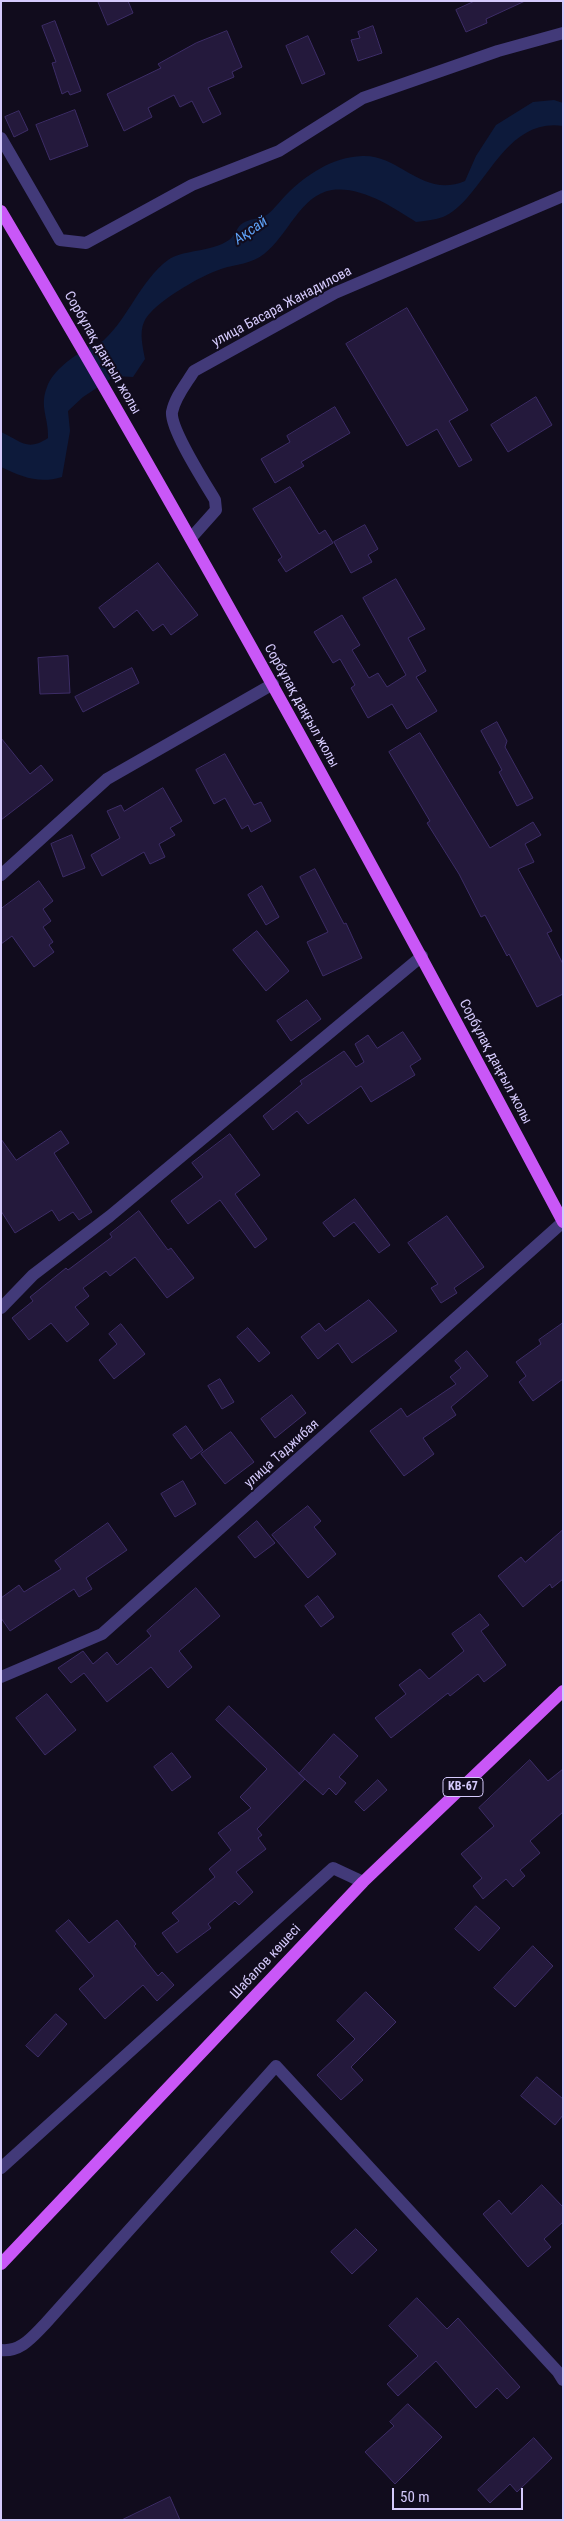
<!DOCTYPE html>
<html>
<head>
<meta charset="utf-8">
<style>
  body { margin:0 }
  #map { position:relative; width:564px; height:2521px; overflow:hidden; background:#110c1d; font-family:"Roboto Condensed",sans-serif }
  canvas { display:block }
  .frame { position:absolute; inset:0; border:2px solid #d5cafc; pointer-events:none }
  .scale { position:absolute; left:392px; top:2488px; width:131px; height:22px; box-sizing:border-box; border:2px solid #d5cafc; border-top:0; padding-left:6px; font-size:15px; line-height:18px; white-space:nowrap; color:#d5cafc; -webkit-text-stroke:4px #110c1d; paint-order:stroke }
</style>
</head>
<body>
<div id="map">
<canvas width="564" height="2521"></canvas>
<div class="frame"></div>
<div class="scale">50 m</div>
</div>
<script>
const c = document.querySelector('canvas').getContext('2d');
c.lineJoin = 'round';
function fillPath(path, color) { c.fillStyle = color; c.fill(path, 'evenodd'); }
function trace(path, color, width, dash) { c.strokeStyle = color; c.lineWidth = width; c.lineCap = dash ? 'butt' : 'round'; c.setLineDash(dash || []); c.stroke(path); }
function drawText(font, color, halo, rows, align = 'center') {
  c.font = font + ' "Roboto Condensed",sans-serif'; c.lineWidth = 4; c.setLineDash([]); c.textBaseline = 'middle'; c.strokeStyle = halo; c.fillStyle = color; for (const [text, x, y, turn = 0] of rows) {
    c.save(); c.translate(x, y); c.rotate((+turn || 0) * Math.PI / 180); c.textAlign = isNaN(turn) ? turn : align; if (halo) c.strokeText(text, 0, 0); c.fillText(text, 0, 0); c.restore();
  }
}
const water = new Path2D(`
  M554 100 563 103V126C515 119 494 168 467 198 461 205 451 214 443 217 434 220 424 221 416 222 393 207 361 186 332 190 300 195 288 236 264 254 252 264 236 264 221 269 202 275 152 303 144 322 139 333 143 348 145 359L133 377 115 376 83 397 68 411 70 431 62 477C39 484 22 477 1 467V432C21 441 27 452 48 438 49 418 39 407 47 387 53 370 73 357 87 348 93 344 100 344 104 340 129 317 140 281 168 260 181 250 212 252 229 240 235 236 237 226 243 223 249 219 258 219 265 216 272 212 280 201 286 195 306 175 332 157 362 156 400 154 423 199 465 181L476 156 496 125 533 102Z`);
const building = new Path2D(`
  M98 1H128L133 13 108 25Z
  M475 1H525L486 19 487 23 466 32 456 10Z
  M55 21 81 91 70 95 68 91 62 94 52 63 56 62 42 26Z
  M373 26 382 53 358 61 351 40 360 38 358 32Z
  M227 31 242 67 232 72 234 77 208 88 221 114 203 123 192 101 180 107 174 95 148 108 152 117 124 131 107 94 161 68 158 64 196 43Z
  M308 36 325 74 302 84 286 46Z
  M75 110 88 146 50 160 36 125Z
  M19 111 28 130 14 137 5 117Z
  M407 308 468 410 449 421 472 460 459 467 437 429 407 446 346 344Z
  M536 397 552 425 508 452 491 425Z
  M335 407 350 433 301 462 304 466 275 483 261 459 290 442 287 436Z
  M290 487 319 534 325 530 333 543 286 572 278 560 282 557 253 509Z
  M365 525 378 549 368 555 372 562 351 573 334 542Z
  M158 563 198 615 171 635 163 624 153 631 137 610 114 628 99 608Z
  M396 579 425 629 408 638 426 671 416 677 437 711 407 729 392 704 368 718 351 688 355 685 340 659 333 663 314 632 342 615 360 645 352 650 369 678 378 673 387 687 406 675 363 598Z
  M68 656 70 693 40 694 38 658Z
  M132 668 139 683 83 712 75 697Z
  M497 722 507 741 505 747 533 798 517 806 499 772 502 770 481 731Z
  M420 733 490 848 533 822 541 835 525 844 534 862 518 869 552 931 547 933 563 964V994L537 1007 509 954 507 956 485 915 481 917 459 874 427 823 430 821 389 752Z
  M1 738 30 774 41 765 53 780 1 820Z
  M225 754 254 805 261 802 271 821 251 832 248 825 242 829 225 798 214 804 196 770Z
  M163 788 182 821 170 828 175 835 159 844 165 857 150 864 144 852 102 876 91 855 120 838 107 811 121 805 124 811Z
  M72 835 85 868 63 877 51 844Z
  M315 869 344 924 346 923 362 958 323 976 307 942 328 932 300 877Z
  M39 881 53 901 43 909 51 921 43 927 53 942 49 945 54 952 34 967 12 936 1 944V909Z
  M262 886 279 917 266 925 248 895Z
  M257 931 289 971 266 991 233 950Z
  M307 1000 321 1019 291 1041 277 1021Z
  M403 1032 421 1059 410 1066 415 1075 371 1102 361 1086 308 1124 297 1111 273 1130 263 1116 302 1084 300 1081 344 1051 356 1067 364 1062 355 1044 368 1035 377 1048Z
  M61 1131 69 1143 54 1153 92 1212 79 1220 73 1212 59 1221 52 1210 15 1233 1 1211V1139L16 1160Z
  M230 1134 260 1175 235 1194 267 1239 255 1248 220 1200 188 1224 171 1201 203 1177 192 1163Z
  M355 1199 390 1245 379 1253 354 1222 334 1237 323 1223Z
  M139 1211 168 1250 171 1248 194 1278 167 1298 135 1257 110 1276 106 1271 83 1288 89 1296 75 1307 89 1324 67 1342 51 1323 29 1340 12 1318 33 1301 30 1297 66 1268 68 1270 112 1237 110 1234Z
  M447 1216 484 1267 454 1288 457 1293 441 1303 431 1288 438 1284 408 1243Z
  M369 1300 397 1331 352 1363 338 1343 318 1359 301 1337 319 1323 325 1331Z
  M563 1323V1379L533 1401 519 1382 526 1376 516 1362 541 1344 539 1340Z
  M121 1324 145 1354 114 1379 99 1360 117 1344 109 1334Z
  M248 1328 270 1353 259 1362 237 1337Z
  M467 1351 488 1376 451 1407 456 1415 423 1438 434 1454 404 1476 370 1431 401 1408 407 1417 456 1384 450 1377 461 1368 455 1361Z
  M220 1379 234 1402 222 1409 208 1386Z
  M292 1395 306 1413 275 1438 261 1419Z
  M186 1426 203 1450 191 1459 173 1435Z
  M231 1432 254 1462 225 1484 201 1454Z
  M183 1481 196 1504 175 1517 161 1494Z
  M308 1506 321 1521 314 1527 336 1554 308 1578 272 1535Z
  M257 1521 275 1543 255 1558 238 1537Z
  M108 1523 127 1550 86 1578 92 1589 79 1597 74 1589 10 1631 1 1618V1598L19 1585 24 1592 61 1569 55 1561Z
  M563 1530V1579L552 1588 550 1584 523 1607 498 1576 521 1557 525 1562Z
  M196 1588 220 1616 179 1651 192 1667 168 1688 151 1667 107 1702 84 1673 71 1683 58 1668 83 1651 93 1664 107 1652 117 1665 151 1636 147 1631Z
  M318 1596 334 1617 321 1627 305 1606Z
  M480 1614 489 1625 481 1631 506 1665 484 1682 478 1674 450 1696 448 1693 391 1738 375 1718 406 1694 399 1685 420 1669 429 1679 464 1651 452 1634Z
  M47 1694 76 1730 45 1755 16 1718Z
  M229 1706 305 1779 257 1829 262 1835 258 1838 266 1849 236 1872 253 1892 239 1905 235 1901 208 1924 211 1928 177 1953 162 1933 179 1921 172 1913 215 1877 209 1869 231 1850 218 1833 251 1808 240 1797 267 1769 216 1720Z
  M334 1734 358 1756 339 1777 346 1783 336 1795 329 1788 323 1795 299 1774Z
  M172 1753 191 1777 172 1791 154 1767Z
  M530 1760 548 1781 563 1769V1812L530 1841 540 1853 520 1870 525 1876 513 1887 506 1879 483 1899 473 1886 482 1878 461 1854 494 1826 479 1808Z
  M378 1780 387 1790 364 1811 355 1802Z
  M476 1906 500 1928 479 1951 455 1929Z
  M69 1920 89 1943 117 1920 136 1944 134 1946 158 1976 162 1972 174 1985 157 2001 143 1985 105 2019 79 1989 94 1976 56 1931Z
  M533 1946 553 1966 515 2007 494 1988Z
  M366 1992 396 2022 351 2067 363 2080 341 2100 317 2075 355 2039 337 2021Z
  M56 2014 67 2024 38 2057 26 2046Z
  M537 2077 563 2099V2115L555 2125 521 2096Z
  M542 2185 563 2207V2222L544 2239 551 2247 528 2267 483 2214 499 2200 511 2214Z
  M356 2229 377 2250 352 2274 331 2252Z
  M417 2298 447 2329 458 2318 520 2387 507 2399 497 2388 476 2408 436 2361 398 2396 387 2384 418 2356 389 2326Z
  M408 2404 442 2437 395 2484 365 2452 394 2426 390 2422Z
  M534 2438 552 2458 517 2492 510 2484 490 2503 478 2490Z
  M170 2497 180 2520H122Z`);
const minor = new Path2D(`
  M1 138 60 240 86 243 192 185 279 151 363 98 498 51 563 33
  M191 538 216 510 215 500C205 483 170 429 172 412 175 397 186 384 194 371L335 293 563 196
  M1 875 107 779 273 684
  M1 1308 33 1275 110 1216 422 956
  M1 1677 102 1634 563 1222
  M1 2168 333 1868 363 1882
  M1 2350C21 2352 32 2337 45 2324L276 2066 558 2372 563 2380`);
const major = new Path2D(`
  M1 211C198 543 382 881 563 1222
  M1 2264 363 1882 563 1691`);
const shields = [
  [463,1787,40]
];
const shieldNames = [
  ["KB-67",463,1787]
];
const streetNames = [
  ["улица Басара Жанадилова",282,307,-28],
  ["Сорбұлақ даңғыл жолы",102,353,60],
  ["Сорбұлақ даңғыл жолы",301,706,61],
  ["Сорбұлақ даңғыл жолы",495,1062,62],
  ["улица Таджибая",282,1454,-42],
  ["Шабалов көшесі",266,1962,-47]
];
const waterNames = [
  ["Ақсай",251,231,-35]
];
fillPath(water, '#0d1a3b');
fillPath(building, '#24193c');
trace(building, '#3d2d67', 1);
trace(minor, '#423a79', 12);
trace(major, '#c957f7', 12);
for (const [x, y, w] of shields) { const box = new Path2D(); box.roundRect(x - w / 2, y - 9.5, w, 19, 4); c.fillStyle = '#110c1d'; c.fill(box); trace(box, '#d5cafc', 1); }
drawText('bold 12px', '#d5cafc', null, shieldNames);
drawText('14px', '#d5cafc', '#110c1d', streetNames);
drawText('italic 15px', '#5ea2f7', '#110c1d', waterNames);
</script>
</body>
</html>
